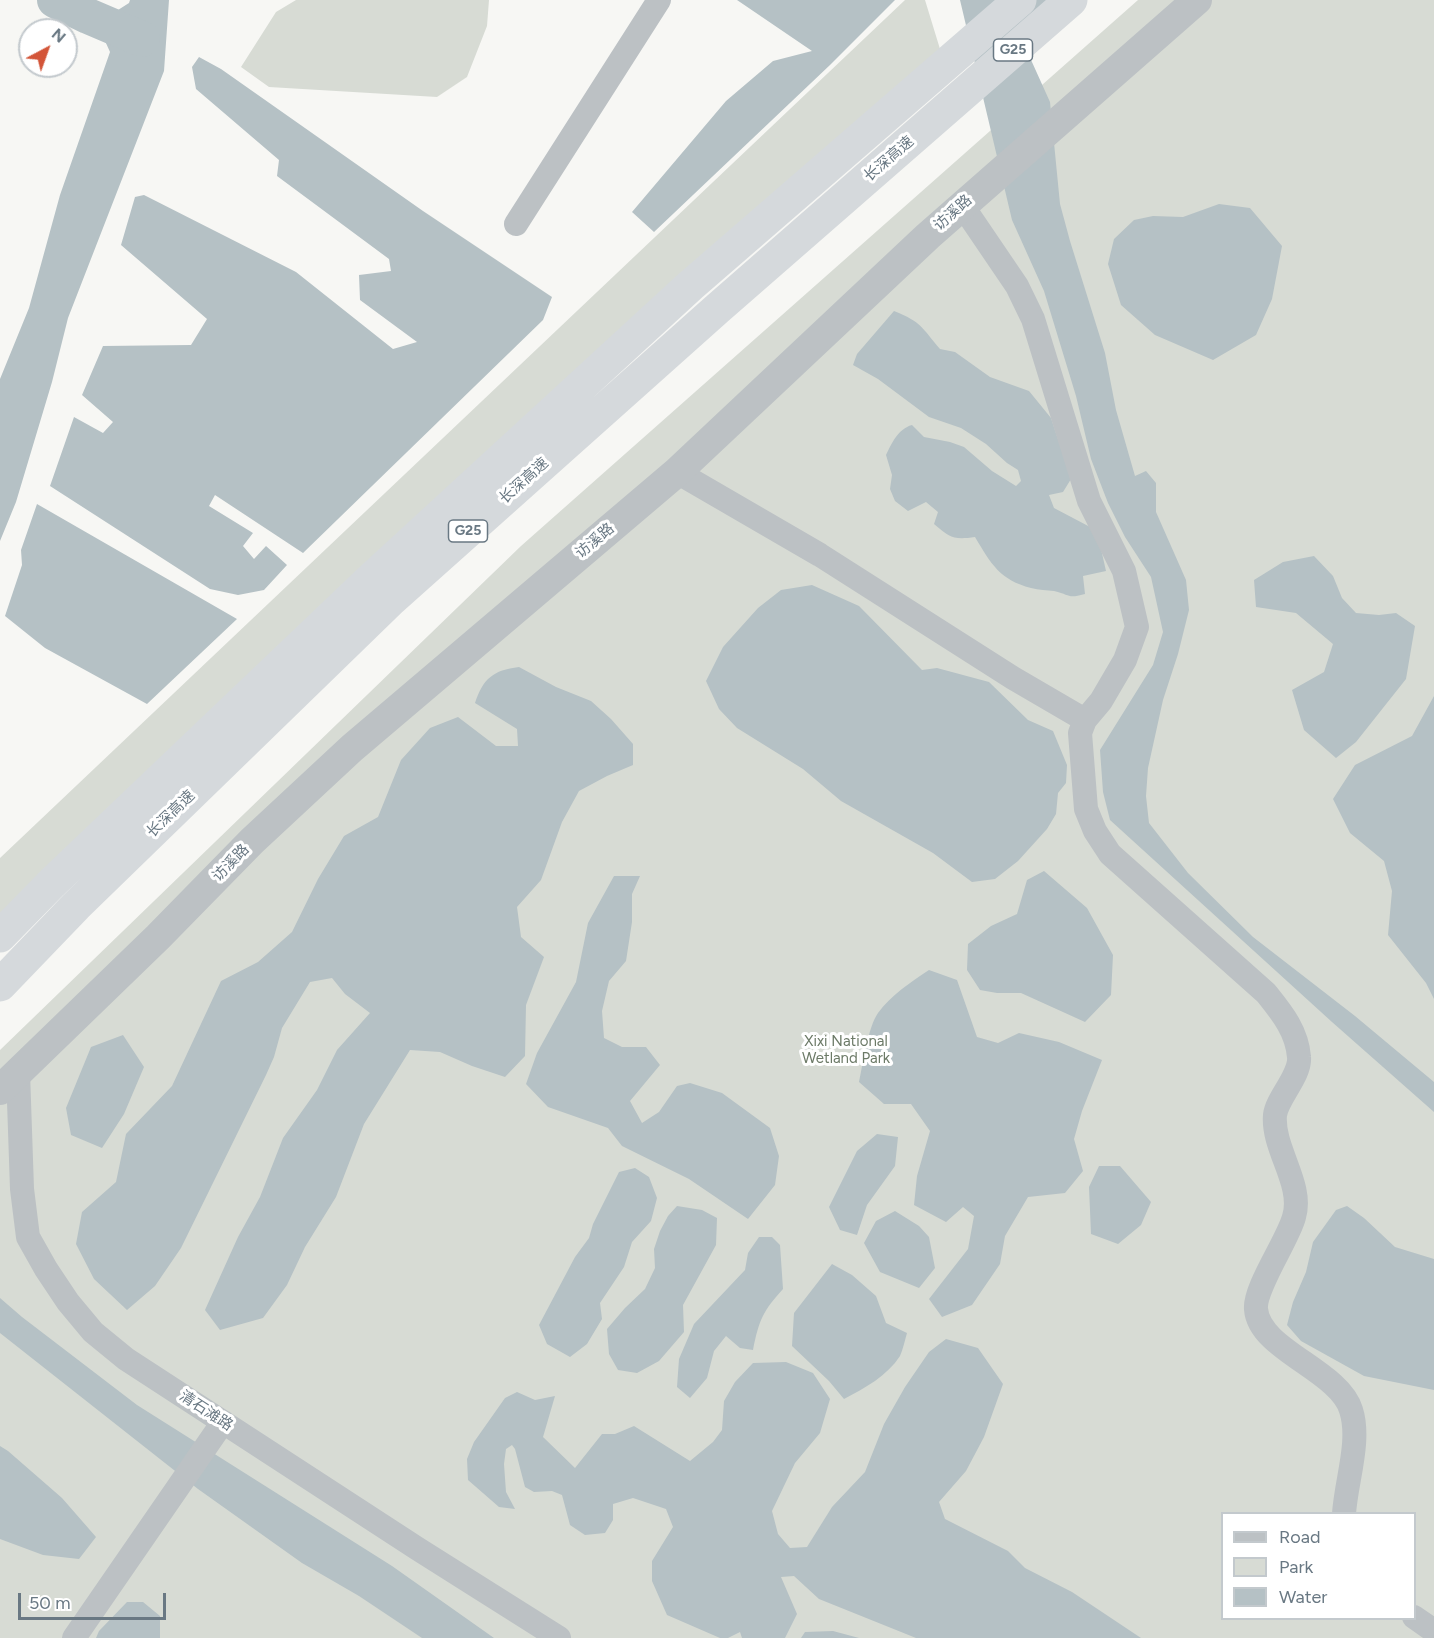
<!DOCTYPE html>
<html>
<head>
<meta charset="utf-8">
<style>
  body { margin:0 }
  #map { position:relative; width:1434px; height:1638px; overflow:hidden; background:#f7f7f4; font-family:Figtree,sans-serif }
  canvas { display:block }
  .legend { position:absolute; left:1221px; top:1512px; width:195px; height:108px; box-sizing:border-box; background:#fff; border:2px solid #c3c9cd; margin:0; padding:8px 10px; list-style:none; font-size:18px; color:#697883 }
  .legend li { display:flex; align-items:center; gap:12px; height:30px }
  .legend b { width:30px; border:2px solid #c3c9cd }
  .north { position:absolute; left:18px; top:18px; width:60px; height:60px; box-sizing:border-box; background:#fff; border:2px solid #c3c9cd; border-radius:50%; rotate:41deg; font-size:16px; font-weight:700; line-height:24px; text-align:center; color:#697883 }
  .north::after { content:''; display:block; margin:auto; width:21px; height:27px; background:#d35538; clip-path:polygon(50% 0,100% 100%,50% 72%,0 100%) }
  .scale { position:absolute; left:18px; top:1593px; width:148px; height:27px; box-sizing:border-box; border:3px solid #697883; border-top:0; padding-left:8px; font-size:18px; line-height:21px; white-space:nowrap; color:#697883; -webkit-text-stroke:4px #fff; paint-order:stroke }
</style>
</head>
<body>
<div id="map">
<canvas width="1434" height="1638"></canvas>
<ul class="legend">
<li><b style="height:8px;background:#bcc1c4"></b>Road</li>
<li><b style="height:16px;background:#d7dbd4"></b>Park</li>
<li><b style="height:16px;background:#b5c1c5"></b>Water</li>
</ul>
<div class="north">N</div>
<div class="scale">50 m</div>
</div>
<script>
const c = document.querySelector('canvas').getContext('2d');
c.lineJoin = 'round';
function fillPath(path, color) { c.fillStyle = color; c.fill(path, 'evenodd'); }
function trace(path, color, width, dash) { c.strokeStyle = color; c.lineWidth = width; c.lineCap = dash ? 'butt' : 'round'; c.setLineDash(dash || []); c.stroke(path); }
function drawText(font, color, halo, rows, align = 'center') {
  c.font = font + ' Figtree,"Noto Sans SC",sans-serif'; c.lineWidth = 6; c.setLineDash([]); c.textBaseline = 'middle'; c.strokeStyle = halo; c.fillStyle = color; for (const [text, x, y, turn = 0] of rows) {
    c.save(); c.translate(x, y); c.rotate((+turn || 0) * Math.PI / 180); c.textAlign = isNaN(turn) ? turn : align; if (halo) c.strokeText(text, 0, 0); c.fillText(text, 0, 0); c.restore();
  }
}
const green = new Path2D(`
  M296 0H489L487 26 467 77 437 97 269 87 241 67 276 12Z
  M905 0H925L940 49 0 918V858Z
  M1138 0H1434V1638H0V1050L521 546ZM1222 1514H1414V1618H1222Z`);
const water = new Path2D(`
  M130 0H169L164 71 68 318 52 382 16 502 0 541V379L29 308 60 195 110 52 101 32 93 27 102 4 118 10 129 3Z
  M737 0H895L830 65 654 232 632 212 726 101 773 61 812 51Z
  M960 0H1065L1027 51 1050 102 1060 204 1070 241 1105 353 1116 410 1135 476 1146 471 1156 483V512L1186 580 1189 610 1178 654 1163 700 1148 768 1146 796 1149 823 1188 873 1253 937 1355 1016 1434 1082V1112L1332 1022 1110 820 1103 792 1100 750 1153 665 1163 632 1151 577 1125 537 1108 503 1091 459 1076 396 1044 291 1012 220Z
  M199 57 221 69 423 211 552 297 543 320 303 553 215 495 209 506 253 533 243 546 254 559 266 546 287 565 264 590 238 595 210 589 50 486 74 417 103 433 113 422 82 395 103 346 191 345 207 319 121 245 135 197 144 195 296 272 393 349 417 342 360 300 359 275 391 271 389 259 277 176 279 160 196 89 192 67Z
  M1219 204 1250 208 1282 246 1272 299 1256 335 1213 360 1155 335 1121 305 1108 264 1114 239 1134 220 1153 216 1183 217Z
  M894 311C922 322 922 328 940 349L955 352 990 377 1029 391 1051 418 1071 479 1063 492 1049 495 1054 508 1092 528 1099 540 1106 571 1083 576 1085 594C1067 599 1071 595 1054 591 1047 590 1039 590 1031 588 1000 580 991 564 975 537 954 540 950 538 934 524L938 512 926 502 908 511 895 501 890 489 892 475 886 455C892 443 898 429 912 425L924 437 950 442 964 447 992 471 1016 486 1021 481 1018 470 1007 463 986 444 961 428 929 417 878 379 853 365 857 354Z
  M37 504 237 619 147 704 45 648 5 616 22 565 21 550Z
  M1314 556 1333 576 1342 598 1356 613 1379 615 1396 613 1415 626 1406 679 1356 742 1336 758 1304 730 1292 690 1324 672 1333 644 1296 613 1256 607 1254 580 1283 562Z
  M812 585 859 606 922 670 937 668 989 682 1028 720 1053 731 1067 765 1066 783 1058 793 1056 814 1047 829 1018 861 995 879 972 882 933 853 841 801 803 769 737 728 719 709 706 681 723 647 758 608 781 590Z
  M519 667 556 687 591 701 611 719 633 744V765L607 776 579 791 562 822 541 880 517 907 521 937 544 957 526 1005 525 1056 505 1077 472 1066 440 1052 410 1050 364 1124 336 1197 305 1247 287 1285 263 1318 220 1330 205 1310 238 1237 260 1197 283 1138 317 1090 337 1050 370 1013 345 994 332 978 310 982 282 1028 274 1057 266 1075 181 1248 155 1286 127 1310 94 1279 76 1244 82 1212 116 1182 126 1134 172 1086 221 981 258 962 292 932 318 879 344 836 378 817 401 760 430 728 458 717 496 746H518L517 729 475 703C483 679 493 670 519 667Z
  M1434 696V999L1426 983 1388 935 1392 891 1384 861 1350 833 1333 799 1355 765 1412 736Z
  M1044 871 1087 908 1113 955 1111 995 1085 1022 1021 993H997L980 990 967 970 968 944 991 926 1017 914 1027 880Z
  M614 876H640L632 894V922L626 961 609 981 602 1011 604 1038 622 1047H646L660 1065 630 1101 642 1123 659 1112 677 1086 690 1083 722 1093 770 1128 779 1156 775 1185 748 1219 689 1179 622 1146 608 1128 548 1107 526 1084 537 1053 576 982 588 923Z
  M929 970 957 980 977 1037 998 1043 1019 1033 1059 1042 1102 1060 1082 1111 1074 1139 1083 1171 1065 1193 1028 1197 1005 1236 1000 1264 972 1305 942 1317 929 1299 968 1249 974 1216 963 1207 946 1222 914 1205 917 1176 930 1131 911 1104H884L859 1082C863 1064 868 1027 878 1013 891 995 911 982 929 970Z
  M123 1035 144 1067 124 1114 102 1148 71 1135 66 1108 91 1047Z
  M877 1134 898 1137 895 1166 867 1205 857 1235 840 1230 829 1207 857 1151Z
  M1099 1166H1120L1151 1202 1141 1225 1118 1244 1091 1234 1089 1187Z
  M635 1168 649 1177 657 1198 651 1221 632 1242 624 1267 600 1303 602 1319 587 1344 570 1357 547 1344 539 1325 575 1257 589 1238 593 1224 619 1172Z
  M677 1206 702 1210 717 1218 716 1245 683 1305 684 1332 659 1361 637 1373 618 1370 609 1354 607 1329 625 1308 645 1289 655 1268 654 1249 660 1231 668 1216Z
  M1347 1206 1364 1218 1395 1247 1434 1259V1390L1364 1376 1301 1341 1287 1325 1293 1302 1306 1272 1313 1242 1336 1210Z
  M895 1211 919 1226 929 1237 935 1268 919 1288 880 1272 864 1243 876 1221Z
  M759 1237H772L780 1245 783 1289C763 1311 759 1320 753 1350L740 1348 726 1336 714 1351 707 1378 690 1398 677 1387 679 1359 694 1324 745 1270 748 1253Z
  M832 1264 852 1275 876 1296 886 1323 907 1333C905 1340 903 1349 900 1356 887 1376 865 1388 844 1399L829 1381 792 1346 794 1313Z
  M0 1298 22 1317 137 1405 392 1566 494 1638H422L359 1596 302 1563 198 1489 0 1333Z
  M946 1339 978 1348 1003 1384 984 1437 966 1471 939 1502 945 1519 1008 1551 1025 1568 1072 1592 1141 1638H916L819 1599 794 1576 781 1577 797 1614 785 1638H742L740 1632 728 1638H720L667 1615 652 1581V1561L673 1527 666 1509 633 1498 613 1504V1520L605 1533 585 1535 570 1525 562 1495 552 1491 534 1492 525 1487 515 1449 512 1445 506 1449 504 1464 506 1492 515 1509 499 1507 468 1480 467 1459 474 1442 505 1398 517 1392 535 1400 555 1396 543 1437 575 1468 602 1434H615L634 1426 690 1461 713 1442 722 1430 724 1401 735 1382 753 1363 786 1362 813 1373 830 1399 820 1433 795 1463 772 1511 778 1534 790 1548 807 1547 832 1507 865 1472 884 1424 905 1387 929 1352Z
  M0 1446 8 1451 62 1498 96 1537 79 1559 43 1555 0 1539Z
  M127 1602H143L160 1616V1638H96L99 1631Z
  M833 1631 859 1638H801L805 1632Z`);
const river = new Path2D(`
  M55 0 88 16 142 39`);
const minor = new Path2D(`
  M962 205 1017 286 1033 319 1089 501 1124 571 1137 627 1125 660 1101 701 1085 720 1080 733 1086 809 1095 831 1110 854 1266 993C1282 1013 1297 1031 1299 1057 1301 1075 1277 1098 1275 1115 1272 1149 1304 1184 1294 1217 1288 1240 1254 1288 1256 1309 1259 1350 1339 1370 1351 1410 1361 1441 1346 1481 1344 1514
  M516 224 659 0
  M677 472 820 555 1013 678 1085 720
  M18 1072 22 1189 28 1237 46 1269 68 1302 93 1332 126 1359 418 1549 559 1638
  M1414 1617 1434 1631
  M74 1638 223 1422`);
const tertiary = new Path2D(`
  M0 1090 158 937 252 841 352 748 677 472 928 236 1197 0`);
const motorway = new Path2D(`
  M0 936 52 883 370 580 690 286 1020 0
  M0 985 76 906 391 600 717 309 1071 0`);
const shields = [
  [1013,50,39],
  [468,531,39]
];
const shieldNames = [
  ["G25",1013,50],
  ["G25",468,531]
];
const streetNames = [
  ["长深高速",889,159,-41],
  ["访溪路",953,213,-42],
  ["长深高速",524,481,-42],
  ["访溪路",595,541,-40],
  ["长深高速",171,814,-44],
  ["访溪路",231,863,-46],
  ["清石滩路",206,1411,33]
];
const parkNames = [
  ["Xixi National",846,1042],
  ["Wetland Park",846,1059]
];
fillPath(green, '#d7dbd4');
fillPath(water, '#b5c1c5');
trace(river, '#b5c1c5', 36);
trace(minor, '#bcc1c4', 24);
trace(tertiary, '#bcc1c4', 30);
trace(motorway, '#d5d9dc', 33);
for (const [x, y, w] of shields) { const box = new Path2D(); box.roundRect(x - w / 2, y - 11, w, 22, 4.5); c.fillStyle = '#fff'; c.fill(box); trace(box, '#697883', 1.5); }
drawText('bold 14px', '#697883', null, shieldNames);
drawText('15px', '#697883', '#fff', streetNames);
drawText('15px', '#6c7a67', '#fff', parkNames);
</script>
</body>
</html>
